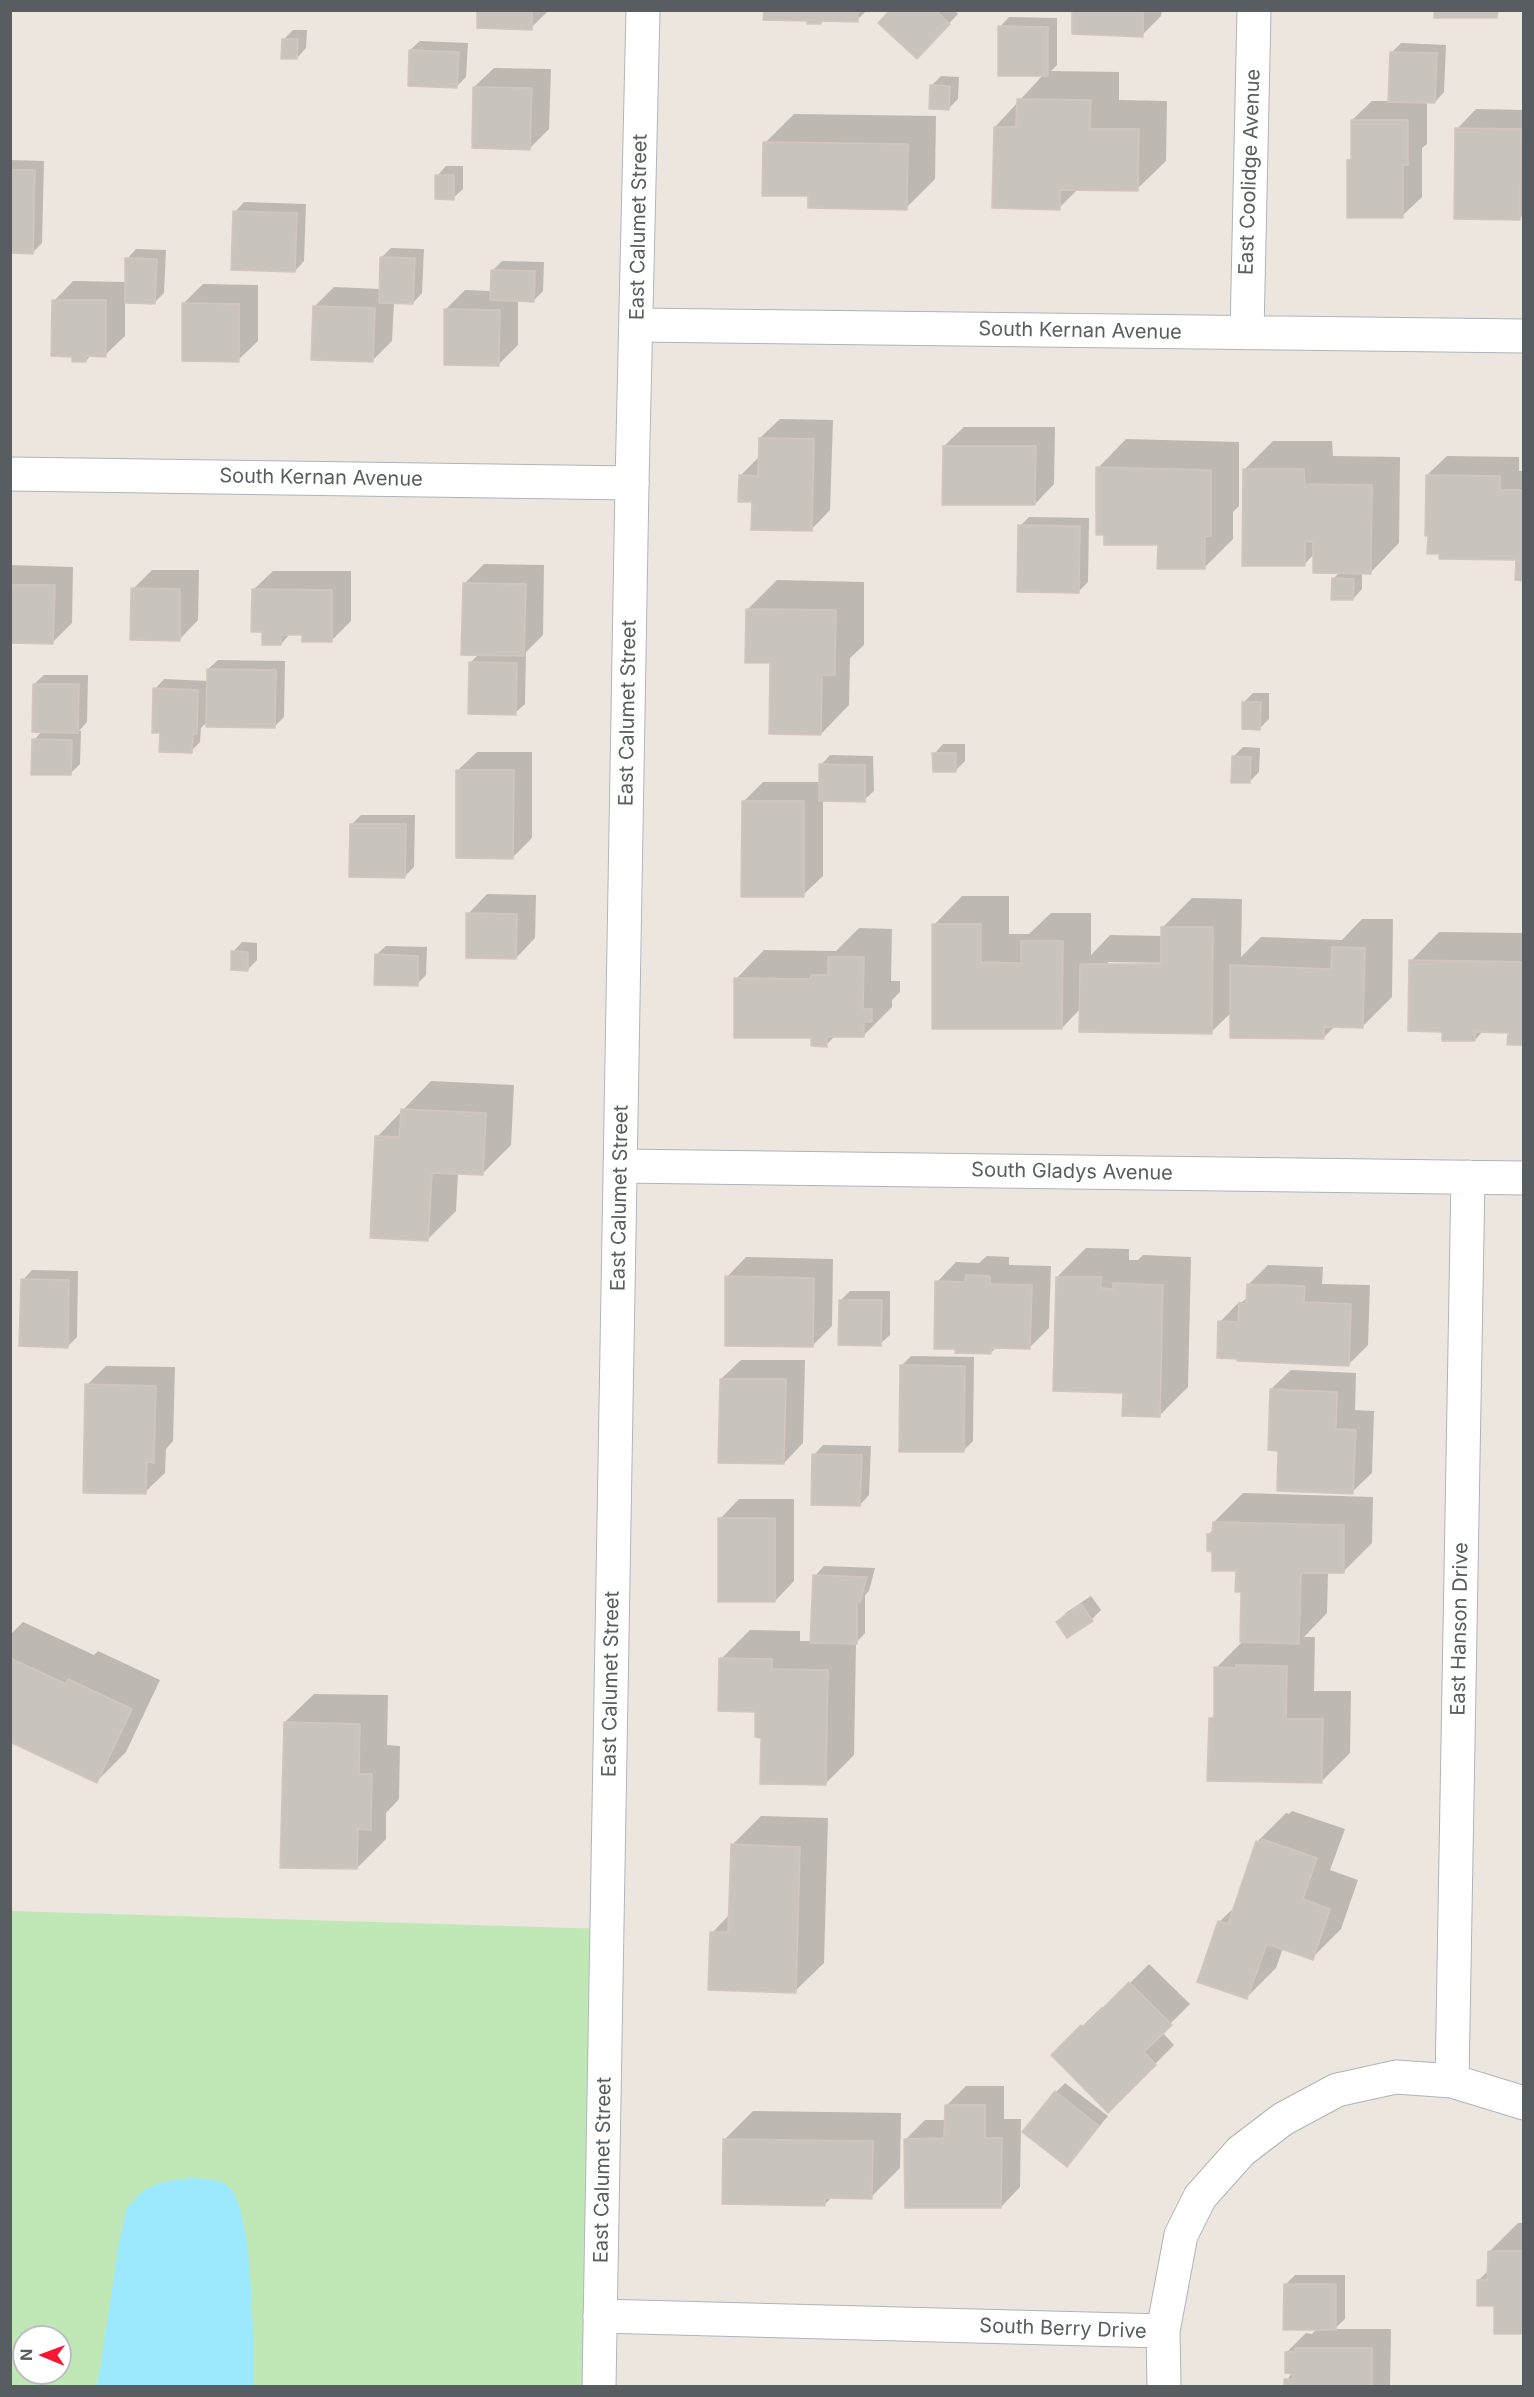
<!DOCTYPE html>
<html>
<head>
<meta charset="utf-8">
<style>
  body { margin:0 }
  #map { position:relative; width:1534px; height:2397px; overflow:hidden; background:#ede6de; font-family:Inter,sans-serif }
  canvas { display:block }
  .frame { position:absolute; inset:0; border:12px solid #575d61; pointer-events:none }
  .north { position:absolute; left:12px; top:2325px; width:60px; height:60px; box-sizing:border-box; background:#fff; border:2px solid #bcbec0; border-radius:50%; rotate:271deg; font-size:16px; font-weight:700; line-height:24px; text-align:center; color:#575d61 }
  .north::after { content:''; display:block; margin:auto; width:21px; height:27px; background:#fb1532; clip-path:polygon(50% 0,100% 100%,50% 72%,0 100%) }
</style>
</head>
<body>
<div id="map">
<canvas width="1534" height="2397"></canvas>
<div class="frame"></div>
<div class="north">N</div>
</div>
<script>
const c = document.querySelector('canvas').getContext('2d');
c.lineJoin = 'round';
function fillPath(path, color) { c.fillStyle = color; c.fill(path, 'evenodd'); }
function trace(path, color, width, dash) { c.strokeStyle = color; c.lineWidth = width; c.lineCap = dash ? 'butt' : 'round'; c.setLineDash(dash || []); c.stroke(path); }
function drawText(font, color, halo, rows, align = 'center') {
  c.font = font + ' Inter,sans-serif'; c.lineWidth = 5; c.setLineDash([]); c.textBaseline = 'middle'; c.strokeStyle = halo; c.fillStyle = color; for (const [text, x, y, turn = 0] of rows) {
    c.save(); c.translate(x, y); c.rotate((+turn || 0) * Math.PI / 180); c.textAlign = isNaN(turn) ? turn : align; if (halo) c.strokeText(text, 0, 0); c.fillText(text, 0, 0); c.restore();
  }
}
const green = new Path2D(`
  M11 1911 608 1929 599 2386H11ZM24 2337H60V2373H24Z`);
const water = new Path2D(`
  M190 2178C202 2179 221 2178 230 2188 254 2214 253 2347 254 2386H96L100 2371 119 2243 127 2208 144 2190 163 2182Z`);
const shadow = new Path2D(`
  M479 10H549L531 28Z
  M765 10H867L857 20 824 19 821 23Z
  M892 10H954L958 14 917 57Z
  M1074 10H1162L1161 16 1142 35Z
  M1009 17 1057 18V65L1051 71 1119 72V100L1167 101 1166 161 1137 189H1078L1059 208 995 127 1043 75 1000 27Z
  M293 30H307L306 48 297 58 283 40Z
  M420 41 468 43 466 77 457 86 410 50Z
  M1401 43 1446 45 1444 92 1435 102H1427V144L1422 148V197L1402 216 1348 161 1352 157V120L1372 101H1390L1391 53Z
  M494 68 551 69 549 129 530 148 474 87Z
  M941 76 959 77 958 99 949 108 931 86Z
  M1476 109 1524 110V214L1520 218 1457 129Z
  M794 114 936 116 935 179 906 208 809 195 765 143Z
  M10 160 44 161 42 243 33 252H10Z
  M446 166H463V189L453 198 437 176Z
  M244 202 306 204 304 261 295 271 235 212Z
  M391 248 424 249 422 293 413 303 394 302 392 341 373 360 314 307 334 287 381 289 382 257Z
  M136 249 166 250 164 293 155 302H125V336L105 355H91L86 361 54 301 73 281 127 282V259Z
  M502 261 544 262 543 291 534 300H518V345L499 364 445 310 465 290 491 291 492 271Z
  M203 284 258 285V341L238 360 183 304Z
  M780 419 833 420 830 510 811 530 754 500 741 475 760 456V438Z
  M964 427H1055L1054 484 1035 504 944 446Z
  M1126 439 1239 442V506L1233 512V539L1204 568 1159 543 1098 468Z
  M1273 441H1332L1333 456 1400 457 1399 543 1371 572H1362V589L1353 599 1334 578 1340 572 1314 554 1304 565 1244 470Z
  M1447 456 1519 457V471H1524V579L1517 558 1427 475Z
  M1029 517 1089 518 1088 582 1079 591 1020 526Z
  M484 564 544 565 543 635 526 652 525 704 515 713 471 662 479 654 465 583Z
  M10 565 73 567 72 623 53 642H10Z
  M152 570H199L198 620 179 640 133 589Z
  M273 571H351V621L331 641 304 634 291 633 281 644 263 631 253 590Z
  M777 580 864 582V645L850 658 849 705 821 734 772 662 748 609Z
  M218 660 285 661 284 717 275 726 207 722 201 728 200 742 191 751 162 732 155 689 164 679 208 681V669Z
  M44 675H88L87 722 79 731H81L80 764 70 774 34 740 42 731 34 684Z
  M1253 693H1269V719L1260 728 1244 702Z
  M943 744H965V761L955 771 934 754Z
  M1243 747 1260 748 1259 772 1249 782 1233 757Z
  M477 752H532V838L513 857 457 771Z
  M830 755 873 756 874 791 864 800H823V876L803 895 743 802 763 782H821V765Z
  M361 815H415L414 867 405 876 351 825Z
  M487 894 536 895 535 938 516 958 468 914Z
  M962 896H1009V934H1029L1051 913H1091V955L1110 935 1163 936V927L1192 898 1242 899 1241 957 1261 937 1342 940 1362 919H1393L1392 997 1363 1026H1335L1323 1038 1232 1012 1211 1032 1081 1008 1062 1028 934 925ZM1108 962 1168 963V966L1108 965Z
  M859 928 892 929 891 981H900V992L892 1000V1007L863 1036 836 1035 826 1045 812 1037 736 979 764 950 836 951Z
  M1439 932 1524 933V1044L1509 1031H1483L1475 1040 1443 1031 1411 961Z
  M242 942 257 943V960L247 970 233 952Z
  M386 946 427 947 426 975 417 984 376 955Z
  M431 1081 514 1085 511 1145 482 1174 458 1173 456 1211 427 1240 377 1137Z
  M1086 1248 1129 1249V1260H1138L1143 1255 1191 1257 1188 1387 1160 1415 1124 1392 1057 1277Z
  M987 1256 1009 1257V1265L1051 1266 1049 1328 1030 1347 997 1346 991 1353 937 1282 956 1262 979 1263Z
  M746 1257 833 1259 832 1326 812 1346 727 1277Z
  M1268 1265 1323 1267 1322 1284 1370 1285 1368 1345 1348 1365 1220 1322 1239 1302H1242L1248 1297V1285Z
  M32 1270 78 1271 77 1337 68 1346 23 1280Z
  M850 1291H890V1335L880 1344 841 1300Z
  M911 1356 974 1357 973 1441 963 1451 901 1366Z
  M741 1360H805L803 1443 784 1463 721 1379Z
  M106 1366 175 1367 173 1441 166 1449 165 1473 145 1492 87 1385Z
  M1291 1370 1356 1373 1355 1410 1374 1411 1372 1473 1352 1492 1280 1450 1271 1389Z
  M823 1445 871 1446 869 1495 860 1505 814 1455Z
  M1243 1493 1373 1497 1372 1543 1343 1572H1328L1327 1613 1304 1637H1315L1314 1691H1351L1350 1753 1321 1782 1211 1719 1215 1714 1216 1668 1241 1643 1243 1591 1237 1570 1214 1550 1209 1534 1214 1529V1522Z
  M739 1499H794V1581L775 1601 720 1519Z
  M824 1566 875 1568 869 1591 865 1595V1633L856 1643 854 1755 826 1783 763 1736 757 1711 721 1659 750 1630 800 1631V1641H812L815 1576Z
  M1091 1596 1101 1610 1092 1619 1067 1636 1057 1622 1067 1612Z
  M23 1622 94 1655 98 1651 160 1680 126 1752 97 1781 10 1734V1635Z
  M314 1694 388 1695 387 1745 400 1746 399 1799 386 1813V1839L357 1868 285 1722Z
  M1292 1811 1345 1829 1330 1870 1358 1880 1341 1929 1312 1958 1283 1948 1276 1968 1247 1997 1219 1922 1236 1906 1257 1842 1286 1813 1289 1814Z
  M761 1816 828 1818 824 1963 795 1991 712 1933 730 1914 732 1845Z
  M1149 1964 1190 2004 1162 2032 1174 2045 1108 2111 1053 2055 1102 2007 1105 2008Z
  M1065 2083 1108 2116 1067 2165 1056 2092Z
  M966 2086H1004V2119H1021L1020 2187 1001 2207 906 2139 925 2120H946V2106Z
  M753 2111 901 2113 900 2168 871 2197H832L824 2205 724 2140Z
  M1518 2223H1524V2333L1496 2304 1479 2280 1489 2270V2252Z
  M1295 2275H1345V2319L1334 2329H1391L1390 2386H1282L1293 2372 1286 2353 1306 2333 1312 2334 1317 2328 1285 2285Z`);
const building = new Path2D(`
  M477 10H532V30L477 28Z
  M764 10H858V22L821 21V24H807V21L763 20Z
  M890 10H935L950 24 917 59 878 23Z
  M1072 10H1143V37L1072 34Z
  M1434 10H1498L1497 18H1434Z
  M998 26 1048 27V76H998Z
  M282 39H298L297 59H281Z
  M409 50 459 52 457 88 408 86Z
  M1390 52 1437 53 1435 103 1388 102Z
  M930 85 950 86 949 110 929 109Z
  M473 87 532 88 530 150 472 148Z
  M1017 99 1091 100 1090 129H1139L1138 191 1060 190V210L992 208 994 127H1016Z
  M1351 120H1408V165H1403V218H1347V160H1351Z
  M1455 128 1521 129 1520 220 1454 219Z
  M763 142 908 144 907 210 808 208V196H762Z
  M10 170H35L33 254 10 253Z
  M435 175H454V200L435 199Z
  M233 211 297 213 295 272 231 270Z
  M380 257 415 258 413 304 379 303Z
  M125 258 157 259 155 304 125 303Z
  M491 270 535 271 534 302 490 300Z
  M52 300H106V357L86 356V362H72V357L51 356Z
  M182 303 239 304V362L182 361Z
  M313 306 375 308 373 362 311 360Z
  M444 309 500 310 499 366 444 365Z
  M759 438 814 439 812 531 751 530 752 502H738L739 475 758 476Z
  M943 446H1036L1035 505H942Z
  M1096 467 1211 470V536H1205V569H1157L1158 545H1104V535H1096Z
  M1243 469H1304L1305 484 1372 485 1371 574 1313 573V542L1305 541V566H1242Z
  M1426 475 1500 476V490H1524V581L1515 580 1516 560 1439 559V554H1427L1428 536H1425Z
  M1018 525 1080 526 1079 593 1017 592Z
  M1332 578 1354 579 1353 600H1331Z
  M463 583 526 584 524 656 461 655Z
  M10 585H55L53 644 10 643Z
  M131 588 180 589V641L130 640Z
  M252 589 332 590V642H302V635H281V645H262V632H251Z
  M746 609 836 610 835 675H822L821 735 769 734 770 663H745Z
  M469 662 517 663 516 715 468 714Z
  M207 669 276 670 275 728 206 727Z
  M33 684H79L78 733 32 732Z
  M153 688 198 690 197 734H193L192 753 159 752 160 733H152Z
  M1242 702H1261L1260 730 1242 729Z
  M32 739 72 740 71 775H31Z
  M932 753H956V772H933Z
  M1232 756 1251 757 1250 783H1231Z
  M819 764 865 765V802L819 801Z
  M456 770H514L513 859 456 858Z
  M742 801H804V897H741Z
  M350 824H406L405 878 349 877Z
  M466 913 517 914 516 959 466 958Z
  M932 924H981V962L1021 963V941H1063L1062 1029H932Z
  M1161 927H1213L1212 1034 1079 1032 1080 964H1161Z
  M1332 947 1365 948 1363 1028 1324 1027V1039L1230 1038V965L1331 969Z
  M231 951 248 952V971L231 970Z
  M375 954 418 956V986L374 985Z
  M828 957H864L863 1009H872V1022H864V1037H827V1047L811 1046V1038H734V978L811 979V975H828Z
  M1409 960 1524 962V1045H1507L1508 1033 1475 1032V1041H1442V1032L1408 1031Z
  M401 1109 486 1113 483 1175 432 1173 428 1241 370 1238 375 1136 399 1137Z
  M966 1275 990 1276V1284L1032 1285 1030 1349 991 1348V1354L955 1353V1349H934L935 1281 965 1282Z
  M725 1276 814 1278 813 1347 725 1346Z
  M1056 1277H1101V1288L1113 1289V1283L1163 1285 1160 1417 1122 1416 1123 1393 1053 1391Z
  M21 1279 69 1280 68 1348 19 1346Z
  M1247 1284 1305 1286 1304 1302 1351 1304 1349 1366 1237 1361V1359L1217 1358 1218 1321 1238 1322 1239 1303 1246 1304Z
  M839 1300H882L881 1346 838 1345Z
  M900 1365 965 1366 964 1452H899Z
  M720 1379H786L784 1464 718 1463Z
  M85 1384 156 1386 154 1463 147 1462 146 1494 83 1493Z
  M1270 1389 1337 1392 1336 1429 1356 1430 1353 1494 1277 1491 1278 1451 1268 1450Z
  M812 1454 862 1455 860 1506 811 1505Z
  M718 1518H775V1602H718Z
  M1213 1522 1344 1525V1573H1301L1299 1644 1240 1642 1241 1592H1235L1236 1571H1212V1552L1207 1551V1534H1212Z
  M813 1575 867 1577 860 1602H857V1644L810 1643Z
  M1081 1604 1093 1621 1067 1638 1056 1622Z
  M10 1658 66 1684 68 1679 132 1709 97 1783 10 1742Z
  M719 1658 772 1659V1669L828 1670 826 1785 760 1784 761 1738 755 1737V1712L718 1711Z
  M1236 1665 1287 1666 1286 1719H1323L1322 1783 1207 1781 1209 1718H1214V1667L1236 1668Z
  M284 1722 360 1724 359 1774H372L371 1830 358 1829 357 1869 280 1868Z
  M1262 1839 1317 1858 1303 1899 1330 1909 1313 1960 1267 1944 1247 1999 1197 1982 1218 1921 1228 1924 1256 1841 1261 1843Z
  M731 1844 800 1847 796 1993 708 1990 710 1932H728Z
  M1129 1982 1172 2025 1144 2052 1156 2065 1108 2113 1051 2055 1081 2025 1084 2027Z
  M1055 2091 1099 2126 1067 2167 1022 2132Z
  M945 2105H985V2138H1002L1001 2208H905L904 2139 944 2138Z
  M723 2139 873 2141 872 2199 825 2198V2206L722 2204Z
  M1488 2251H1524V2334H1494V2306H1477V2280H1487Z
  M1284 2284H1336V2330H1283Z
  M1295 2348H1372V2386H1284V2379H1293V2374L1285 2373V2352H1295Z`);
const street = new Path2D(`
  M636 325 1524 336
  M1247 333 1254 10
  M10 474 632 483
  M621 1166 1524 1178
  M1452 2081 1468 1177
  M600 2316 1163 2331
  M1164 2386 1163 2331 1181 2235 1200 2197 1241 2151 1283 2119 1337 2090 1396 2077 1452 2081 1524 2103`);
const secondary = new Path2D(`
  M599 2386 632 483 643 10`);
const streetNames = [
  ["East Coolidge Avenue",1250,172,-88],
  ["East Calumet Street",639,227,-89],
  ["South Kernan Avenue",1080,331,1],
  ["South Kernan Avenue",321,478,1],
  ["East Calumet Street",628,713,-89],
  ["South Gladys Avenue",1072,1172,1],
  ["East Calumet Street",620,1198,-89],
  ["East Hanson Drive",1460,1629,-89],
  ["East Calumet Street",611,1684,-89],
  ["East Calumet Street",603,2170,-89],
  ["South Berry Drive",1063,2329,2]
];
fillPath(green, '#c0e8b6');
fillPath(water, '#9be8ff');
fillPath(shadow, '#0003');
fillPath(building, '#c9c3bd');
trace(building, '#d2c6bc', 1.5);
trace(street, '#afb4b8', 35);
trace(secondary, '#b0b6bb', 35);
trace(street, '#fff', 33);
trace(secondary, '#fff', 33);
drawText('20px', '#575d61', '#fff', streetNames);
</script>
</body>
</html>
